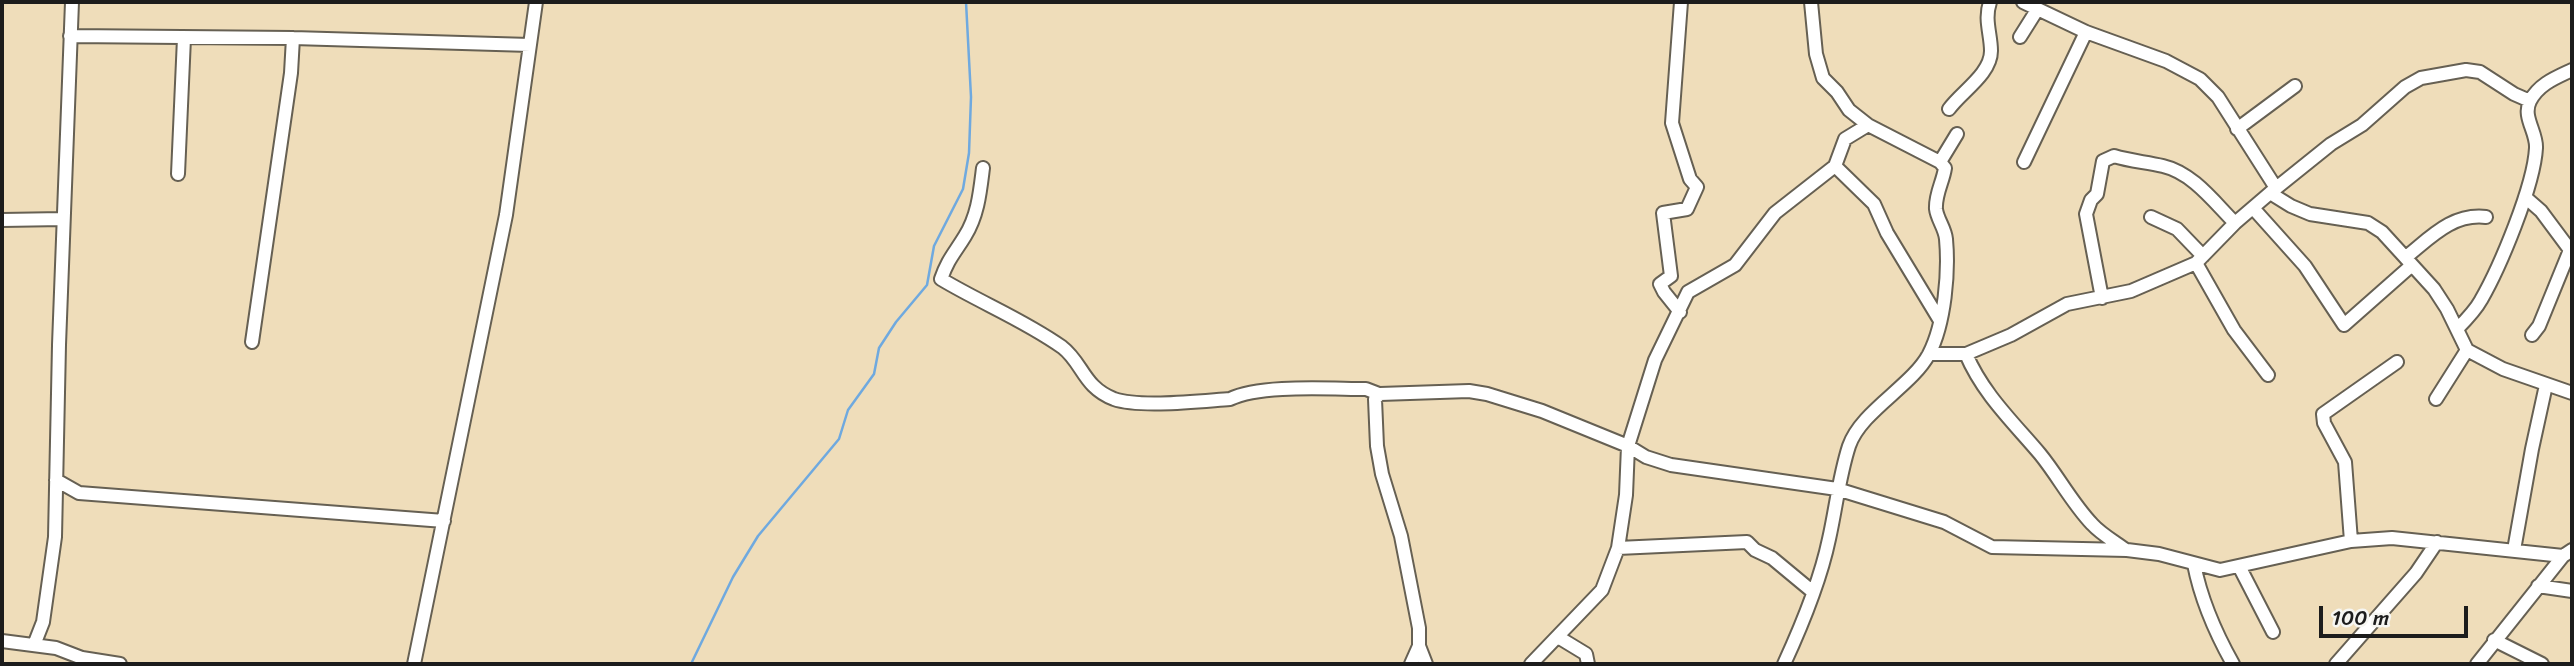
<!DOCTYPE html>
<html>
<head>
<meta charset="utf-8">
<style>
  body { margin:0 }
  #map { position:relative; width:2574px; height:666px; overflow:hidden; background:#efddba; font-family:Sriracha,sans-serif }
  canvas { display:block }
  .frame { position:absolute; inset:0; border:4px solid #1c1c1c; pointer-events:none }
  .scale { position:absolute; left:2319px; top:606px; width:149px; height:32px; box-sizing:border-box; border:4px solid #1c1c1c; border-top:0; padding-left:9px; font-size:21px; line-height:24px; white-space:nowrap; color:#1c1c1c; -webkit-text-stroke:5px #f6f6f2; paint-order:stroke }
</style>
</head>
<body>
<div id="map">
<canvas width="2574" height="666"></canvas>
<div class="frame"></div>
<div class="scale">100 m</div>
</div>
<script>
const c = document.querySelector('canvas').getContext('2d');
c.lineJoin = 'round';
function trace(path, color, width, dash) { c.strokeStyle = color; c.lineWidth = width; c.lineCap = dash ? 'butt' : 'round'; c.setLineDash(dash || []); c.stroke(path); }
const stream = new Path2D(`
  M691 664 733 577 758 536 839 439 848 410 874 374 879 348 896 322 927 285 934 246 963 189 969 153 971 97 966 2`);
const minor = new Path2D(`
  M2023 2 2086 32 2166 61 2200 79 2218 97 2276 188
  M70 36 293 38 530 45
  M2020 37 2037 10
  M1949 109C1961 92 1991 74 1991 51 1991 34 1984 20 1990 2
  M2237 129 2295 86
  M1940 162 1957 134
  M2024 162 2086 32
  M1835 166 1874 204 1887 233 1939 319
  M983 168C980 192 978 215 965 236 954 254 948 259 941 279 981 303 1024 320 1062 347 1083 363 1083 387 1114 399 1140 408 1201 401 1230 399 1260 384 1331 389 1366 389L1379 394
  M178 174 184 38
  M2270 193 2291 206 2310 214 2368 223 2382 232 2434 289 2447 309 2467 350 2503 369 2572 393
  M2525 197 2541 211 2570 250 2539 326 2532 335
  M2253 208 2305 266 2344 325 2412 265
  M2151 217 2177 229 2203 256
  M2 220 63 219
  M2406 257C2430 238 2452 213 2486 217
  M2196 263 2234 330 2268 375
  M2102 298 2086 214 2091 200 2097 194 2103 161 2114 156C2130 161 2146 162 2163 166 2193 173 2214 202 2235 223
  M1680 312 1664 292 1660 284 1671 276 1663 213 1687 209 1697 187 1690 179 1672 123 1681 2
  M2457 329C2466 320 2475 311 2481 300 2500 267 2534 186 2536 148 2537 132 2522 117 2530 101 2539 84 2555 78 2572 70
  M252 342 291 73 293 38
  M1929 354H1966L2011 335 2067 304 2131 291 2196 263 2235 223 2270 193 2331 144 2362 125 2405 87 2421 78 2466 70 2480 72 2514 94 2530 101
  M1966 354C1983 394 2013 422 2040 454 2058 476 2072 503 2092 524 2101 534 2115 542 2126 550
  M2436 399 2467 350
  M56 480 79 493 444 521
  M2351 541 2345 462 2324 423 2323 414 2397 362
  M1618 548 1747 542 1755 550 1772 558 1813 592
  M2514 550 2532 449 2546 385
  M2194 564C2201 600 2215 632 2233 664
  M2239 566 2273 632
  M2538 586 2572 591
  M1558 637 1586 654 1588 664
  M2494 640 2542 664
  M2 641 56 648 82 658 120 664
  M34 645 43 622 55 537 59 345 72 2
  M414 664 506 215 536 2
  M1411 664 1419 646
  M1426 664 1419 646V628L1401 536 1382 474 1377 446 1375 399 1380 394 1469 391 1487 394 1542 411 1628 446 1646 457 1671 465 1837 489 1944 522 1992 547 2127 550 2159 554 2220 570 2351 541 2392 538 2563 556 2572 550
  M1531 664 1602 590 1618 548 1626 495 1628 446 1655 360 1688 292 1735 265 1775 213 1835 166 1845 139 1868 125
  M1784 664C1802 625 1820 582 1829 539 1836 508 1839 477 1849 446 1861 411 1912 386 1929 354 1945 323 1949 272 1946 239 1945 228 1937 219 1936 209 1935 194 1943 182 1945 168L1940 162 1868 125 1849 110 1837 92 1823 78 1816 54 1811 2
  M2336 664 2416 573 2437 542
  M2477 664 2563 556`);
trace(stream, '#6fa9df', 2.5);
trace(minor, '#666053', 16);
trace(minor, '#fff', 12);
</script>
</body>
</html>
